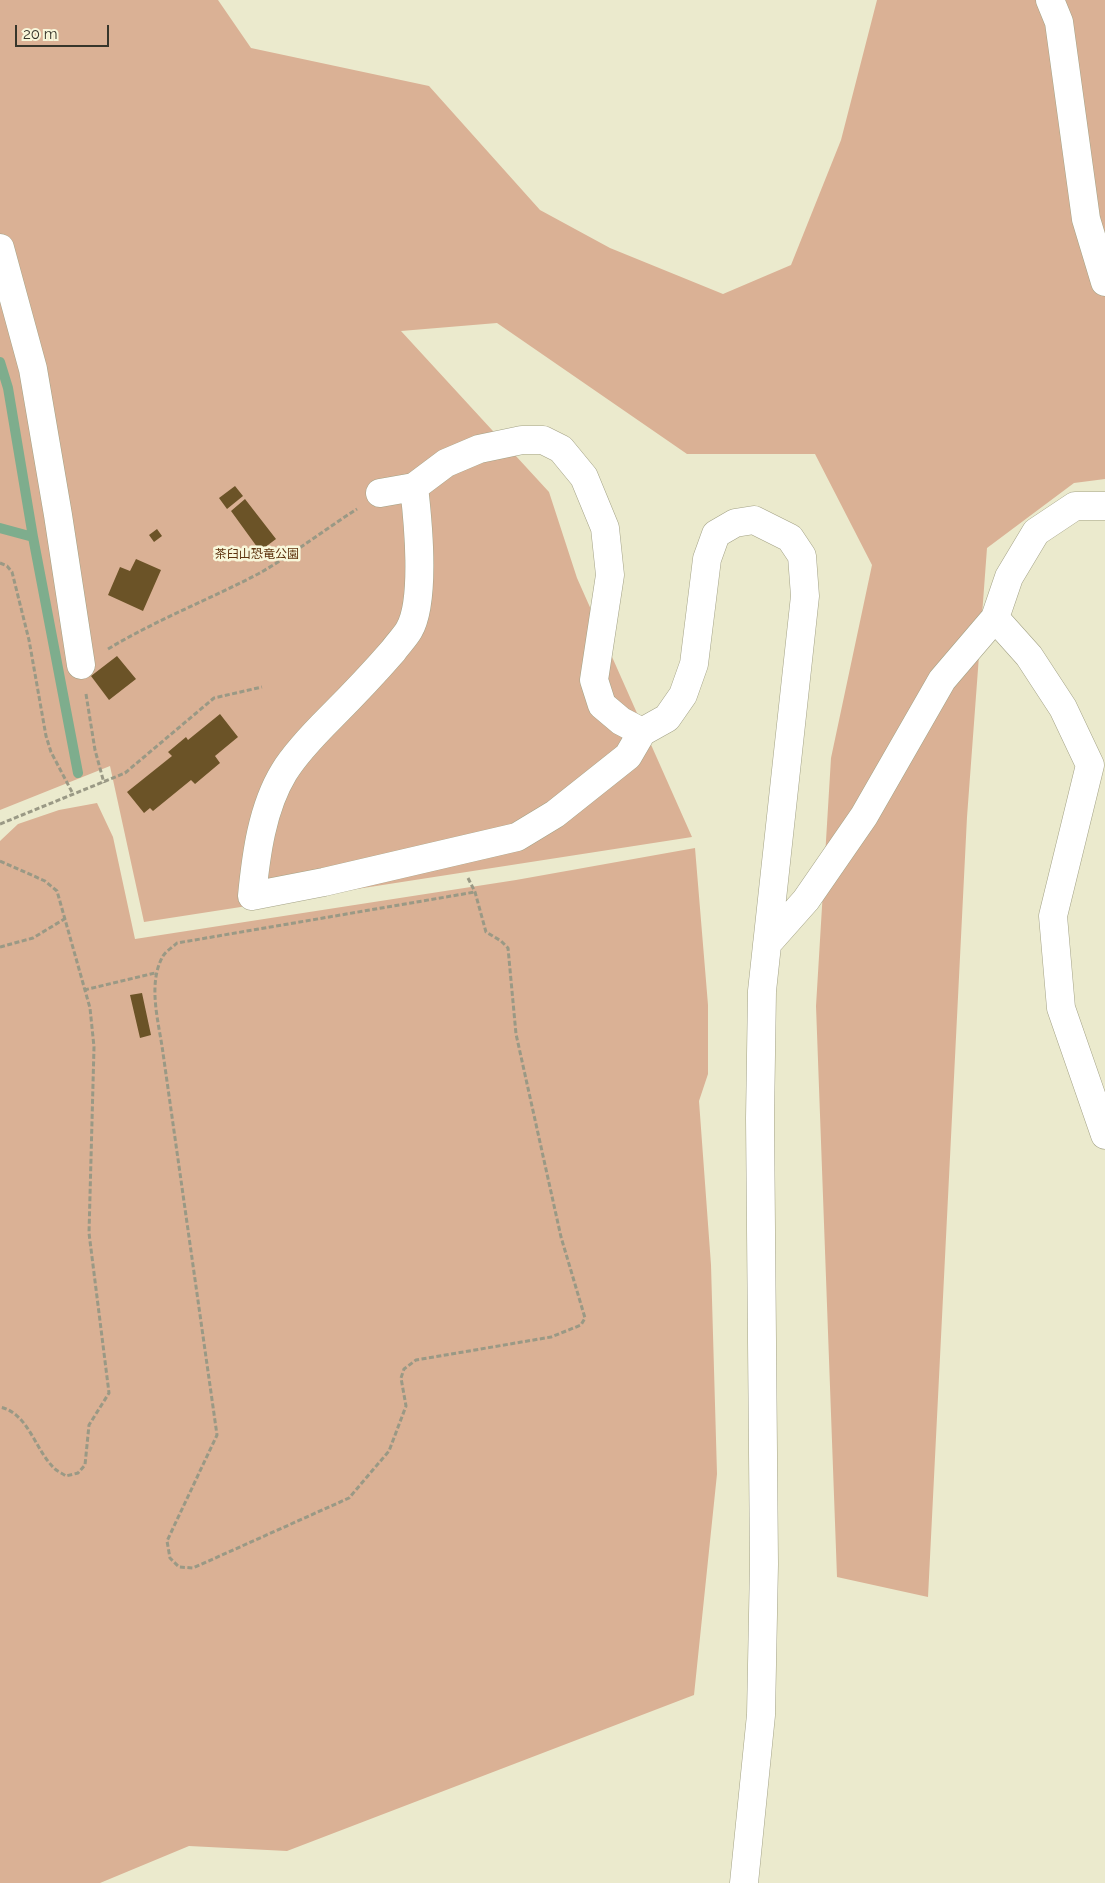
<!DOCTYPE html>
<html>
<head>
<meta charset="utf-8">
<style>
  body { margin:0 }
  #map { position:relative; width:1105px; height:1883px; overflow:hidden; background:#ebeacd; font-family:Raleway,sans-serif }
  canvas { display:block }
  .scale { position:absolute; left:15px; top:25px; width:94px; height:22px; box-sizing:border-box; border:2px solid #37362b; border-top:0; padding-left:6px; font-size:15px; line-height:18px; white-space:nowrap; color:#37362b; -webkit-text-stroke:4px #f8f7da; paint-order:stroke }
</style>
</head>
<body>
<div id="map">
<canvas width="1105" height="1883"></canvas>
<div class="scale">20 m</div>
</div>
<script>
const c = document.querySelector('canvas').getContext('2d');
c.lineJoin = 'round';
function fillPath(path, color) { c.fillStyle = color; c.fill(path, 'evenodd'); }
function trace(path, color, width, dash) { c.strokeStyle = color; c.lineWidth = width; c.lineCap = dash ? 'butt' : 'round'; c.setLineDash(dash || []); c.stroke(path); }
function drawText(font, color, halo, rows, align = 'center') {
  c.font = font + ' Raleway,"Noto Sans JP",sans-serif'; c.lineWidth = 5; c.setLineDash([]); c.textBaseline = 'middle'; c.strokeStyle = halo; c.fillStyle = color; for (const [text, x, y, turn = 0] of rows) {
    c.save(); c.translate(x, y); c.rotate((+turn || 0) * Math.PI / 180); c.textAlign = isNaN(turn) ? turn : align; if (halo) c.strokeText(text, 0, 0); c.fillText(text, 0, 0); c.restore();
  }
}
const green = new Path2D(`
  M0 0H218L251 48 429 86 540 210 610 248 723 294 791 265 841 140 877 0H1105V479L1074 483 987 548 967 817 928 1597 837 1577 816 1006 831 758 872 565 815 454H687L497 323 401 331 549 492 577 578 692 837 144 922 110 766 0 810Z
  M97 803 113 837 135 939 516 880 695 848 708 1005V1074L699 1101 711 1265 717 1474 694 1695 287 1851 189 1846 100 1883H0V841L18 824 59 810Z`);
const stream = new Path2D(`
  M0 362 8 388 33 537 78 773
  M0 528 33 537`);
const building = new Path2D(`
  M235 486 243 496 227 509 219 498Z
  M245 499 276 539 260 551 231 511Z
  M157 529 162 536 154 542 149 535Z
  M136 559 161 570 143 611 108 595 120 567 130 571Z
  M117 656 136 679 109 700 91 676Z
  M220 714 238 737 215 756 220 763 195 784 191 780 153 811 150 808 144 813 127 792 172 756 168 752 186 737 188 740Z
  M142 993 151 1035 140 1038 130 995Z`);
const path = new Path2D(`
  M0 563 7 566 12 572 29 640 46 736 51 752 73 794
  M108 649C156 620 208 600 258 574 292 555 324 530 357 509
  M86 694 95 750 104 783
  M0 824 125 773 214 698 262 687
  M0 861 45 881 57 891 90 1008 94 1047 89 1233 109 1393 89 1425 85 1465 78 1473 66 1476C62 1473 56 1471 53 1467 35 1449 28 1413 0 1407
  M468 878 475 892 486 932 501 941 508 948 516 1034 561 1237 585 1318 581 1325 551 1337 416 1360 404 1369 401 1378 406 1406 389 1451 349 1498 193 1568 179 1567 170 1558 167 1541 217 1435 163 1053C159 1023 147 984 163 956 166 951 173 947 177 943L475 892
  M0 947 33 938 66 918
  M84 990 155 973`);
const minor = new Path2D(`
  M1050 0 1059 22 1086 219 1105 282
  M0 248 33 369 58 515 81 665
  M414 487C418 521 426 601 409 630 405 637 398 644 393 651 373 674 353 695 331 717 316 732 295 754 284 772 262 808 256 855 252 896L324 882 517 837 555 814 628 756 642 732 667 718 683 695 694 664 707 559 716 534 735 523 754 520 790 538 802 556 805 596 762 991 760 1118 764 1564 761 1715 744 1883
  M380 493 414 487 446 463 479 449 522 440H543L561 449 584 477 605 528 610 575 594 680 602 705 621 721 642 732
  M995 618 1029 656 1063 708 1090 765 1053 916 1061 1008 1105 1135
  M767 944 806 900 864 816 942 680 995 618 1009 577 1036 532 1075 506H1105`);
const parkNames = [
  ["茶臼山恐竜公園",257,554]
];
fillPath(green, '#dab195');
trace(stream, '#7ead8d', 10);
fillPath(building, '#6b5327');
trace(minor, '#a3a286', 29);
trace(path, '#9a9985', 3, [5, 2.5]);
trace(minor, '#fff', 28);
drawText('12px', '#5d320d', '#f8f7da', parkNames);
</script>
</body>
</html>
